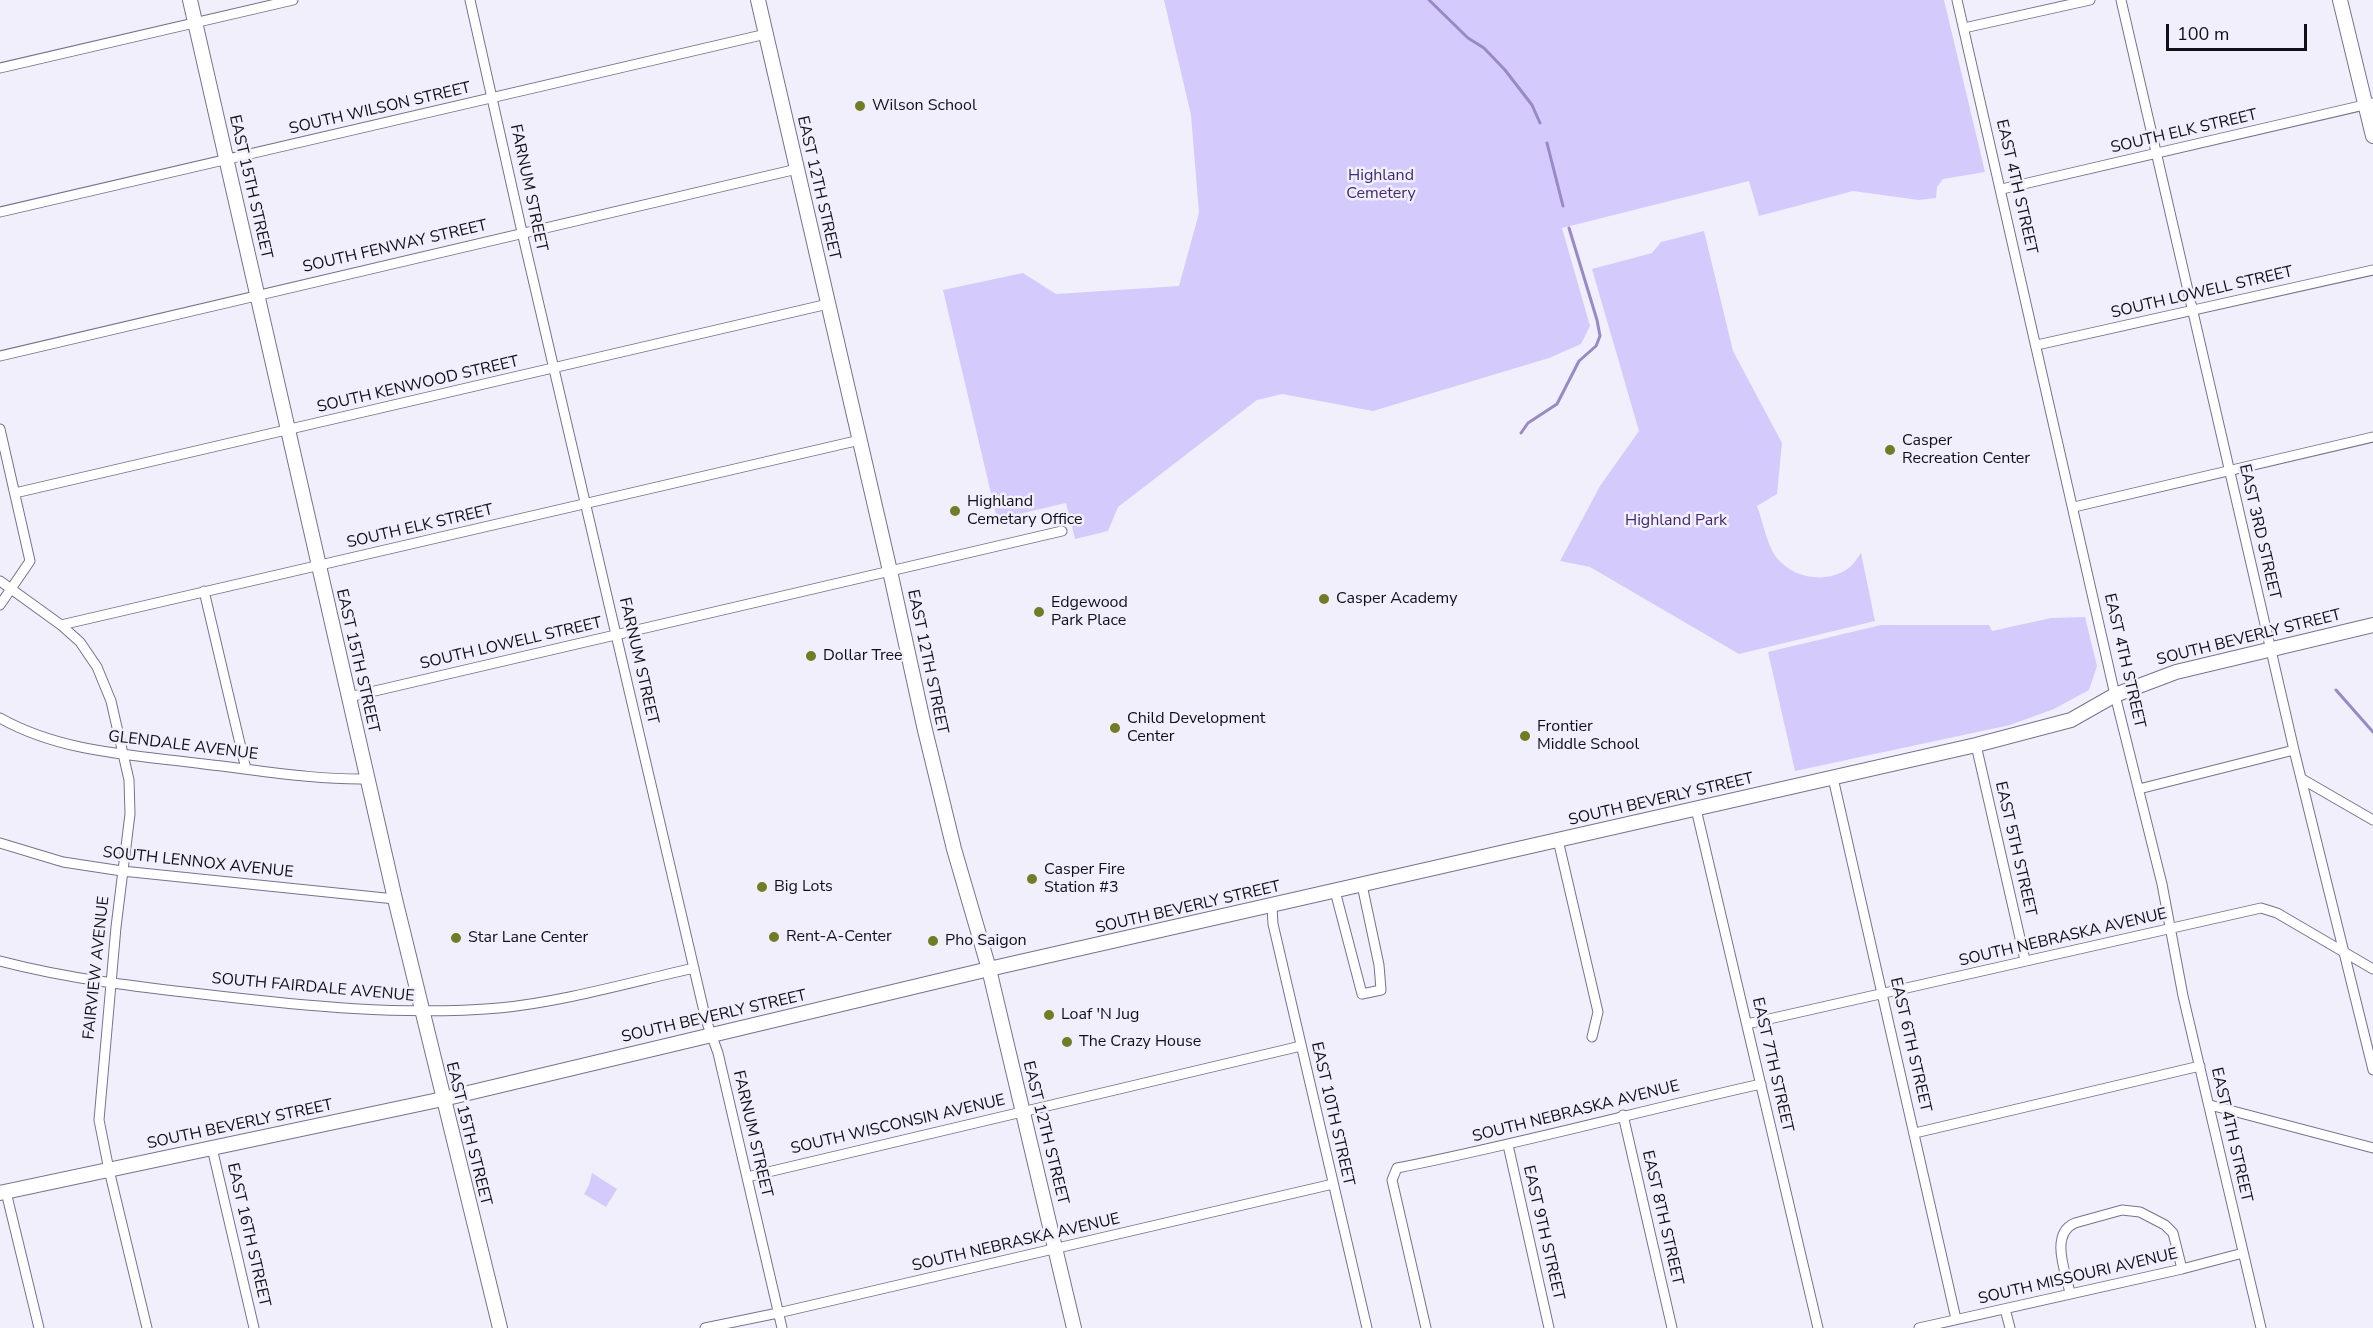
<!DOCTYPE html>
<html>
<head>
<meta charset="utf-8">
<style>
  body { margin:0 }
  #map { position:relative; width:2373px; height:1328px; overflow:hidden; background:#f2effc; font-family:"Nunito Sans",sans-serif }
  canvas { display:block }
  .scale { position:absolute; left:2166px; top:24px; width:141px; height:27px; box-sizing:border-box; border:3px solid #110e18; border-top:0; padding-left:8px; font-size:18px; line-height:21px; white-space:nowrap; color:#110e18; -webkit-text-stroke:4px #f2effc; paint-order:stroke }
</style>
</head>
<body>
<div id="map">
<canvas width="2373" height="1328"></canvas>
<div class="scale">100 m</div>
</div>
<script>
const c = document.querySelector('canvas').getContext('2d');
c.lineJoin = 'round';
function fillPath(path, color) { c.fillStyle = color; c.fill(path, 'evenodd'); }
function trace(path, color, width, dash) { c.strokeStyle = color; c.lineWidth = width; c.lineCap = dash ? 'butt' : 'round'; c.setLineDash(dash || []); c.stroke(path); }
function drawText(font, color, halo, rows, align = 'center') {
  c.font = font + ' "Nunito Sans",sans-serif'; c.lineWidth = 5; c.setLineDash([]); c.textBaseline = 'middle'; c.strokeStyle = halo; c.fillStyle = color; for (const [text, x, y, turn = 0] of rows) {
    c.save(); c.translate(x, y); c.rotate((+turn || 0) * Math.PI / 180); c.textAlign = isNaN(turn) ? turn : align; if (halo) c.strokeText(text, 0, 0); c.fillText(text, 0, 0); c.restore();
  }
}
const green = new Path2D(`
  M1164 0H1944L1985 172 1943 179 1937 187 1936 198 1919 200 1853 191 1759 216 1749 181 1562 228 1590 326 1581 344 1549 358 1373 411 1282 394 1257 400 1118 507 1108 531 1075 539 1066 503 997 519 943 290 1023 273 1056 294 1179 286 1199 213 1191 115Z
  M1704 231 1733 351 1782 443 1777 494 1757 506C1763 521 1767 546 1777 558 1794 579 1827 584 1849 568 1854 564 1857 558 1861 553L1875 621 1739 654 1590 567 1560 561 1600 486 1639 431 1592 269 1652 253 1661 242Z
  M2085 617 2097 666 2089 690 2054 709 2010 725 1795 771 1768 652 1881 625H1989L1992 631 2051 618Z
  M592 1173 617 1189 606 1207 584 1194 589 1185Z`);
const stream = new Path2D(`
  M1429 0 1468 38 1484 48 1505 70 1532 105 1540 123
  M1547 143 1563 206
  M1521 433 1528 423 1557 404 1579 361 1596 346 1600 336 1597 320 1569 228
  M2336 690 2373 732`);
const street = new Path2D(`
  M470 0 522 232 706 1020 718 1053 782 1328
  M1957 0 2115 695 2162 884 2183 996 2261 1328
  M2121 0 2294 750 2373 1070
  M1964 28 2090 0
  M0 68 293 0
  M2002 189 2373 103
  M0 212 766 34
  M2037 345 2373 270
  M0 356 797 169
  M0 429 30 561 0 605
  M15 493 828 304
  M2074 507 2373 437
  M0 581 61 625 80 642 97 667 111 701 129 780 130 814 116 927 99 1120 109 1170 147 1328
  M204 591 246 769
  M61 625 860 440
  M349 697 1062 531
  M0 718C62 753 135 755 204 764 258 770 313 780 368 779
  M1976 745 2025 960
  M1833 778 1956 1319
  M2302 779 2373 820
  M2139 789 2294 750
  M1696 809 1818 1328
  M1558 840 1598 1012 1592 1037
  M0 843 63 862 122 871 395 899
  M1335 891 1362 994 1381 990 1379 965 1362 885
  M1272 907 1273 924 1367 1328
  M0 961C69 979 139 987 210 995 306 1006 402 1016 499 1008 562 1002 632 982 694 968
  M1747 1024 2261 908 2277 913 2373 969
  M2210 1105 2373 1148
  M1623 1115 1672 1328
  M1915 1133 2200 1066
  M1508 1145 1549 1328
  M212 1148 254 1328
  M747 1177 1301 1046
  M6 1192 39 1328
  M2070 1293C2066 1273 2049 1234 2075 1223L2122 1210 2140 1212 2165 1225 2173 1233 2182 1269
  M2005 1309 2010 1328
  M705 1328 778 1313 1333 1184
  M1426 1328 1392 1180 1397 1168C1519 1144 1640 1111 1761 1084
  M1919 1328 2182 1269 2243 1253`);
const secondary = new Path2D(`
  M190 0 395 899 500 1328
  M758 0 890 571 924 726 954 849 989 969 1074 1328
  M2340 0 2373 136
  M0 1193 443 1099 989 969 1976 745 2071 720 2115 695 2176 672 2373 625`);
const markers = [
  [860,106,6,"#727b26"],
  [1890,450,6,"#727b26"],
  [955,511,6,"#727b26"],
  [1324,599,6,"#727b26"],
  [1039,612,6,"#727b26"],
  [811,656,6,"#727b26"],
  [1115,728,6,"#727b26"],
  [1525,736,6,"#727b26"],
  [1032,879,6,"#727b26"],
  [762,887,6,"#727b26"],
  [774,937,6,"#727b26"],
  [456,938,6,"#727b26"],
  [933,941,6,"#727b26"],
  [1049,1015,6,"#727b26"],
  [1067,1042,6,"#727b26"]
];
const poiNames = [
  ["Wilson School",872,106],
  ["Casper",1902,441],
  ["Recreation Center",1902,459],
  ["Highland",967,502],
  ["Cemetary Office",967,520],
  ["Casper Academy",1336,599],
  ["Edgewood",1051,603],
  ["Park Place",1051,621],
  ["Dollar Tree",823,656],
  ["Child Development",1127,719],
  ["Center",1127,737],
  ["Frontier",1537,727],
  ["Middle School",1537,745],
  ["Casper Fire",1044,870],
  ["Station #3",1044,888],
  ["Big Lots",774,887],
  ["Rent-A-Center",786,937],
  ["Star Lane Center",468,938],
  ["Pho Saigon",945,941],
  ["Loaf 'N Jug",1061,1015],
  ["The Crazy House",1079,1042]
];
const streetNames = [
  ["SOUTH WILSON STREET",380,109,-13],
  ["SOUTH ELK STREET",2184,132,-13],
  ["EAST 15TH STREET",250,187,77],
  ["EAST 4TH STREET",2016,187,77],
  ["FARNUM STREET",528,188,78],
  ["EAST 12TH STREET",818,188,77],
  ["SOUTH FENWAY STREET",395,247,-13],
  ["SOUTH LOWELL STREET",2202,293,-13],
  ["SOUTH KENWOOD STREET",418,385,-13],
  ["SOUTH ELK STREET",420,527,-13],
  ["EAST 3RD STREET",2259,532,77],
  ["SOUTH BEVERLY STREET",2249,638,-14],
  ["SOUTH LOWELL STREET",511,644,-13],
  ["EAST 15TH STREET",357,661,77],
  ["FARNUM STREET",638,661,77],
  ["EAST 4TH STREET",2124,661,77],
  ["EAST 12TH STREET",927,662,78],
  ["GLENDALE AVENUE",183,746,7],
  ["SOUTH BEVERLY STREET",1661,800,-13],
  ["EAST 5TH STREET",2015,849,77],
  ["SOUTH LENNOX AVENUE",198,863,6],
  ["SOUTH BEVERLY STREET",1188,908,-13],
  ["SOUTH NEBRASKA AVENUE",2063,938,-13],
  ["FAIRVIEW AVENUE",97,968,-84],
  ["SOUTH FAIRDALE AVENUE",313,988,5],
  ["SOUTH BEVERLY STREET",714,1017,-13],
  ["EAST 6TH STREET",1910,1045,77],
  ["EAST 7TH STREET",1772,1065,77],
  ["SOUTH NEBRASKA AVENUE",1576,1112,-14],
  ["EAST 10TH STREET",1332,1114,77],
  ["SOUTH BEVERLY STREET",240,1125,-12],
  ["SOUTH WISCONSIN AVENUE",898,1125,-13],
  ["EAST 12TH STREET",1045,1133,76],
  ["EAST 15TH STREET",468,1134,76],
  ["FARNUM STREET",752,1134,77],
  ["EAST 4TH STREET",2231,1135,77],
  ["EAST 8TH STREET",1662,1218,77],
  ["EAST 9TH STREET",1543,1233,77],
  ["EAST 16TH STREET",248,1235,77],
  ["SOUTH NEBRASKA AVENUE",1016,1243,-13],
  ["SOUTH MISSOURI AVENUE",2078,1277,-13]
];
const parkNames = [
  ["Highland",1381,176],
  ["Cemetery",1381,194],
  ["Highland Park",1676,521]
];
fillPath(green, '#d5cafc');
trace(stream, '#988ac5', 3);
trace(street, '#78728d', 11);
trace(secondary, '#78728d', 16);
trace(street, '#fff', 9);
trace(secondary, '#fff', 14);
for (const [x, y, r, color] of markers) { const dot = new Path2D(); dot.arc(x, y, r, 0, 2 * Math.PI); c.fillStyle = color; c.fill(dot); trace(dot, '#f2effc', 2); }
drawText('16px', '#110e18', '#f2effc', poiNames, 'left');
drawText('16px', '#110e18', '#f2effc', streetNames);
drawText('16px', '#40286f', '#f2effc', parkNames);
</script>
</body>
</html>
